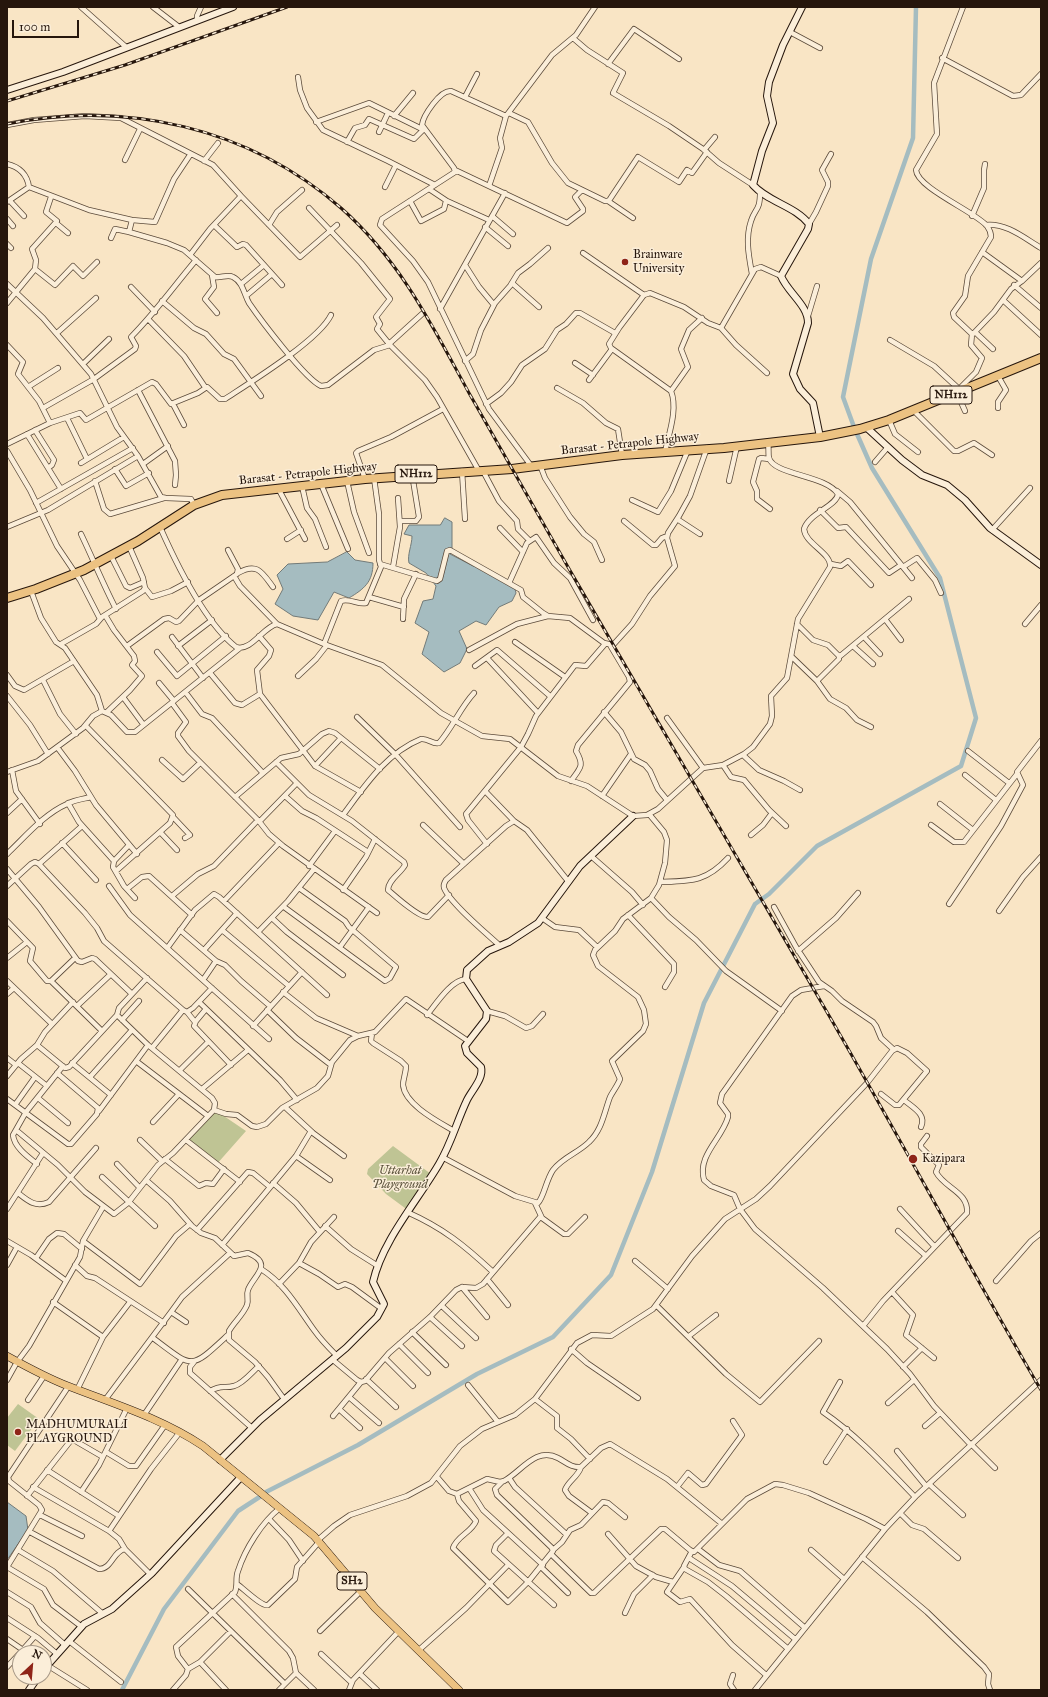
<!DOCTYPE html>
<html>
<head>
<meta charset="utf-8">
<style>
  body { margin:0 }
  #map { position:relative; width:1048px; height:1697px; overflow:hidden; background:#f9e5c5; font-family:"IM FELL Great Primer",serif }
  canvas { display:block }
  .frame { position:absolute; inset:0; border:8px solid #26160c; pointer-events:none }
  .north { position:absolute; left:12px; top:1645px; width:40px; height:40px; box-sizing:border-box; background:#fbeed9; border:1px solid #a69887; border-radius:50%; rotate:26deg; font-size:11px; font-weight:700; line-height:16px; text-align:center; color:#26160c }
  .north::after { content:''; display:block; margin:auto; width:14px; height:18px; background:#8f2418; clip-path:polygon(50% 0,100% 100%,50% 72%,0 100%) }
  .scale { position:absolute; left:12px; top:20px; width:67px; height:18px; box-sizing:border-box; border:2px solid #26160c; border-top:0; padding-left:5px; font-size:12px; line-height:14px; white-space:nowrap; color:#26160c; -webkit-text-stroke:3px #fbeed9; paint-order:stroke }
</style>
</head>
<body>
<div id="map">
<canvas width="1048" height="1697"></canvas>
<div class="frame"></div>
<div class="north">N</div>
<div class="scale">100 m</div>
</div>
<script>
const c = document.querySelector('canvas').getContext('2d');
c.lineJoin = 'round';
function fillPath(path, color) { c.fillStyle = color; c.fill(path, 'evenodd'); }
function trace(path, color, width, dash) { c.strokeStyle = color; c.lineWidth = width; c.lineCap = dash ? 'butt' : 'round'; c.setLineDash(dash || []); c.stroke(path); }
function drawText(font, color, halo, rows, align = 'center') {
  c.font = font + ' "IM FELL Great Primer",serif'; c.lineWidth = 3; c.setLineDash([]); c.textBaseline = 'middle'; c.strokeStyle = halo; c.fillStyle = color; for (const [text, x, y, turn = 0] of rows) {
    c.save(); c.translate(x, y); c.rotate((+turn || 0) * Math.PI / 180); c.textAlign = isNaN(turn) ? turn : align; if (halo) c.strokeText(text, 0, 0); c.fillText(text, 0, 0); c.restore();
  }
}
const green = new Path2D(`
  M215 1110 246 1131 216 1165 187 1141Z
  M393 1146 431 1174 409 1211 386 1194 367 1174 368 1169Z
  M18 1404 39 1419 15 1451 7 1445V1418Z`);
const water = new Path2D(`
  M445 518 452 522V549L450 554 473 566 479 565 514 585 516 593 512 601 499 607 486 625 476 621 459 631 467 649 460 663 444 672 422 654 429 632 415 623 423 601 433 599 436 586 426 573 409 563C407 555 412 545 412 536L404 534 409 525H440Z
  M347 552 355 560 373 563C373 582 364 589 349 598L334 592 318 620 293 616 275 604 283 589 277 575 288 564 327 562Z
  M7 1502 26 1516 28 1530 7 1560Z`);
const canal = new Path2D(`
  M854 427 843 397 871 259 913 138 916 7
  M266 1492 358 1445 477 1374 553 1337 611 1275 652 1172 704 1003 755 904 769 894 817 846 961 766 976 718 940 578 872 468 857 434
  M122 1690 164 1609 238 1511 261 1496`);
const street = new Path2D(`
  M81 7 126 47
  M153 7 179 27
  M197 21V16L201 7
  M790 32 820 48
  M573 38 587 50 623 73 613 93 669 126 703 149 719 163 753 185
  M942 58 1013 96 1021 95 1041 74
  M608 64 634 29 679 59
  M298 77 300 90 307 108 323 130 388 161 435 185
  M465 97 477 74
  M509 113 528 122 552 163 568 183 605 201H608L610 199 638 157 679 182 687 170 692 173 707 152
  M394 116 413 93
  M316 122 369 103 424 130
  M7 125 34 120 85 116 121 118 213 165 241 196
  M379 132 388 113
  M347 142 355 128 365 125 369 119 414 139 423 130
  M704 150 715 137
  M125 160 140 129
  M204 161 218 143
  M7 164C20 167 27 174 29 187L7 202
  M455 170 567 223 583 211V209L575 197 582 190
  M489 186 502 148 500 138 506 116
  M29 187 89 210 132 220 129 232 167 243 184 250 215 277C221 278 228 274 233 277 243 282 244 294 249 303 260 319 305 379 321 386L328 385 374 350 390 345 425 380 437 397 479 471
  M385 187 396 165
  M429 189 447 201 489 220
  M10 201 24 216
  M410 201 421 221 444 209 446 201
  M608 201 633 218
  M309 208 361 263 390 299 376 317 380 324 377 329 390 345
  M492 216 513 234
  M972 216 984 188V170L985 164
  M7 219 13 226
  M132 220 155 222 174 179 190 155
  M56 223 68 233
  M809 224 816 212 828 186V182L822 170 831 154
  M214 225 237 247 243 244 246 245 282 285
  M269 225 277 212 302 190
  M986 225C1007 223 1024 238 1041 248
  M485 227 508 246
  M111 238 115 229 129 232
  M7 244 11 248
  M982 252 1022 281 1041 263
  M583 253 644 295
  M190 255 210 229 241 196 300 257 337 225
  M465 265 479 287 494 305
  M35 269 36 260 32 249 57 221 46 212 51 197
  M752 274C749 257 745 239 751 221 755 208 760 211 760 193
  M212 275 214 287 205 299 217 313
  M512 283 539 307
  M7 284 43 318 91 374 117 427 138 456 161 497 166 498 191 499 194 505
  M241 284 264 265
  M1014 285 1041 308
  M131 287 155 312
  M246 296 272 274
  M1003 300 1041 335
  M162 301 194 328 206 334 224 354 234 359 261 396
  M7 303 35 269 55 285 73 266 83 276 97 262
  M440 309 505 193
  M808 316 817 286
  M148 319 184 356 205 387
  M721 328 736 345 767 373
  M975 332 993 349
  M57 333 96 298
  M972 335 994 312 1011 289 1022 281
  M890 340 934 366 959 389
  M389 344 422 314
  M7 345 23 362 18 374 39 401 50 423
  M465 361 473 354 481 330 495 303 510 286 518 273 530 264 548 248
  M575 363 593 375
  M83 364 109 339
  M998 376 1006 390 998 402V408
  M589 380 612 349
  M28 387 58 368
  M557 388 583 403 606 423 618 429 622 455
  M138 390 175 461 176 475 175 485
  M958 390 976 372 982 358 971 345 972 334 954 317 953 313 965 296 968 276 991 237C991 233 990 230 987 226 976 212 917 188 916 170L937 134 934 83 963 7
  M671 391 688 367 681 349 689 330 702 318
  M957 393 965 411
  M173 404 184 425
  M486 404 501 393 511 382 522 365 545 349 557 330 566 324 576 313H580L615 333
  M43 408 94 379 135 349 136 346 131 337C155 313 174 286 196 260
  M914 411 954 451H958L974 443 992 455
  M67 418 87 459
  M889 420 895 434 918 452
  M35 430 54 460 52 465 48 468
  M27 434 61 489
  M7 444 50 423 80 413 86 420 152 382 156 384 171 404 198 393 207 387 220 399H225C251 382 319 340 331 315
  M7 451 30 490 57 546 80 580 100 619
  M665 452C669 433 678 409 671 391L611 348 609 344 619 328 644 295 650 293 684 307 708 323 721 328 755 269 761 267 781 276
  M769 459 761 458 759 459 753 482 757 491V499L770 509
  M875 462 888 447
  M81 463 124 437
  M143 464 168 446
  M540 465 545 478 570 517 584 534 594 542 602 560
  M532 467 489 409 428 282 413 261 380 225 382 219 455 172 454 168 422 125C423 116 440 90 451 91L506 116 552 55 576 35 595 7
  M115 469 126 486 149 473
  M462 471 465 519
  M483 471 499 501 517 521 518 529 529 540
  M365 479 356 453 358 451 391 437 443 409
  M95 481 104 509 110 514 164 498
  M347 481 354 512 369 553
  M729 481 737 446
  M321 484 348 549
  M302 486 307 508 315 519 326 547
  M278 488 305 539
  M837 491 850 502 912 578
  M632 500 658 512 671 491 688 450
  M36 503 133 448
  M820 510 838 528 846 527 889 573 901 565
  M677 519 700 534
  M400 521H416L419 517 412 474
  M624 521 653 545H656L662 538 667 536
  M7 527 48 510 138 456
  M160 527C176 563 204 622 236 647 251 652 263 627 277 624L324 644 382 665 441 713 482 736 510 739 558 776 587 786 633 816 647 815 658 809 703 768 723 765 744 754 753 747 770 724 772 716 771 696 787 678 798 619 830 567C832 553 805 544 804 529 809 513 837 506 838 494 826 475 774 475 769 458 768 454 769 447 768 443
  M500 528 523 552
  M992 530 1030 488
  M81 534C93 559 103 584 116 609
  M287 539 301 530
  M111 556 126 586 130 588 144 582
  M380 564 437 581 440 579 447 551 450 550 521 590 523 597 543 613 548 616 570 618 604 643 613 645 632 624 650 596 675 566 667 538 668 533 679 516 690 496 707 448
  M831 564 841 566 848 561 871 585
  M393 567 400 527 398 498
  M903 567 917 558 935 580 941 593
  M238 573C257 562 262 572 273 587
  M234 576 240 586 277 624
  M509 583 527 543 536 537 554 563 570 578 593 620
  M145 588 152 597 171 591 188 582
  M31 591 41 618 56 642 65 648 97 695 102 711
  M369 597 404 607
  M105 615 114 630 134 656 135 661 132 665 142 676 130 690 107 712
  M403 619 404 599 416 574
  M885 619 901 640
  M797 624 813 640 828 645 839 656V659L817 681
  M1025 624 1041 605
  M172 637 203 678
  M864 637 880 654
  M515 642 565 677
  M61 644 96 624 102 617 143 591 145 588 143 578 129 546
  M324 644 341 601C350 598 358 605 366 603L381 567 379 560V514L374 478
  M127 646 164 619 169 618 176 622 179 621 199 600 237 574 238 569 228 550
  M178 646 212 620
  M853 646 873 664
  M469 650 517 624 548 616
  M157 652 177 676 226 636
  M792 657 817 681 830 699 846 708 857 720 871 727
  M839 657 909 599
  M487 658 538 713
  M475 666 497 650 550 696
  M210 673 235 703 242 705 260 694 257 670 269 656 271 650 259 636
  M7 675 15 686 24 690 74 661
  M298 676 316 659 327 645
  M43 680 60 714 76 734
  M159 683 174 701
  M186 693 202 714 212 718 262 772
  M260 694 315 766 361 792
  M7 696 30 725 48 754
  M123 697 143 724
  M172 703 186 722 178 733V736L189 751 258 820 214 866 198 874 172 896
  M604 712 621 732 634 759 645 765 650 771 658 789 667 800
  M357 717 396 755 460 827
  M667 718 703 768
  M86 726 173 815 170 823 116 871
  M57 747 75 771 96 805 137 854
  M968 751 1009 783
  M743 755 759 770 784 781 800 790
  M162 760 183 779 200 763
  M276 762 309 795 352 821 404 862 405 865C401 873 388 880 388 890 395 896 419 918 428 917L449 895
  M723 765 731 777 744 780 769 810 786 826
  M315 766 341 738
  M12 770 16 791 40 824
  M7 772 38 761 83 728 93 716 102 711 111 715 127 732H135L240 648
  M965 775 996 800
  M571 781C580 768 585 766 576 751L578 745 630 682 629 677 610 645
  M485 791 514 821
  M285 796 302 811 316 818 368 852
  M602 796 631 754
  M235 797 281 758 299 754 322 734 329 731 335 733 380 769
  M68 803 79 822 114 861
  M940 804 973 830
  M7 813 22 799
  M343 815C364 787 386 753 421 739 428 738 433 745 439 743 453 727 460 708 474 693
  M174 818 190 835 185 838
  M258 820 269 834 283 846 377 913
  M260 821 296 784
  M423 825 464 864
  M931 825 954 842H964L1017 774
  M160 832 177 850
  M751 835 763 825 772 813
  M62 843 96 880
  M487 844 468 820 466 814 521 747 528 734 536 716 575 665 586 666 605 644
  M129 845 114 861 113 867 124 886 135 898
  M7 854C25 837 44 814 67 804 74 800 83 799 91 797
  M591 856 632 892 643 905
  M39 864 82 826
  M309 866 335 831
  M7 869 39 907 78 961 82 962 92 958 95 959 132 994
  M660 882C691 881 706 882 728 858
  M7 886 31 864 35 862 39 864 85 913 97 928 104 941 183 1010 187 1012 193 1008 212 988
  M109 886 130 915 269 1039
  M127 889 142 877 149 876 192 915
  M343 890 366 857 375 839
  M651 898 669 917 696 940 726 971 782 1011
  M224 901 279 843
  M949 904 1001 826 1023 785 1017 772 1041 741
  M284 907 385 981 390 978 396 967 349 927 345 921 299 888
  M774 907 796 947 819 982 832 991 842 1001 873 1022 876 1026 881 1038 893 1049
  M999 911 1023 877 1041 857
  M628 915 674 964V972L665 987
  M272 918 287 932 343 975
  M542 918 555 927 579 930 597 947
  M7 921 33 948 30 961 47 981H51L75 958
  M180 930 216 961 203 980
  M222 930 289 986
  M258 932 288 901 314 869
  M499 945C486 933 450 903 444 888 443 885 444 883 446 880L506 826 514 821 527 830 568 881
  M168 947 195 910 214 894 219 897 327 995
  M340 947 369 907
  M204 950 237 913
  M798 951 836 918 858 893
  M7 958 27 942
  M216 961 225 965 241 981 270 1006
  M147 978 119 1008 117 1015 148 1045 212 1098 215 1103 214 1110
  M7 981 52 1024
  M51 981 102 1031
  M824 986 801 990 792 996 722 1094 720 1103 728 1114V1117C722 1139 697 1155 704 1180L711 1186 734 1195 740 1209 755 1229 823 1288 887 1349 910 1374 934 1406 970 1444
  M283 992 316 1018 358 1036
  M7 994 14 988
  M199 1002 280 1080 297 1100
  M77 1006 111 974
  M206 1009 196 1021 194 1026 231 1065
  M267 1010 296 1038 331 1065
  M487 1011 505 1016 526 1028 532 1026 543 1014
  M187 1012 195 1022
  M427 1015C436 1004 451 980 466 979
  M122 1020 139 1001
  M253 1026 302 972
  M372 1033 371 1041 373 1043 401 1061 406 1066C406 1073 403 1079 403 1085 405 1105 439 1122 454 1131
  M37 1045 45 1032 73 1002
  M152 1048 183 1010
  M7 1058 16 1065
  M136 1061 208 1116
  M18 1063 47 1086
  M72 1063 111 1095
  M180 1070 208 1042
  M7 1076 21 1059 37 1045 65 1068 69 1067 117 1015
  M90 1077 132 1030
  M202 1089 248 1050
  M38 1098 68 1123
  M7 1099 68 1144H71L97 1114 98 1108 57 1073
  M904 1100C912 1107 927 1114 921 1127
  M15 1105 35 1077
  M285 1107 313 1133 344 1156
  M99 1111 148 1045
  M153 1122 179 1094
  M16 1130 58 1165 85 1192 114 1214 128 1203 146 1180
  M140 1140 162 1161
  M186 1140 240 1182
  M296 1156 330 1180
  M442 1157 515 1196 538 1203C544 1197 546 1180 553 1170 563 1157 578 1153 589 1142 602 1130 604 1113 610 1097 613 1091 618 1085 620 1079L612 1061 643 1031 646 1024 644 1010 638 997 598 966 593 955 595 950 615 931 623 919 651 898 659 885 665 863 667 840 664 832 649 814
  M165 1159 199 1186 206 1183 213 1184 224 1169
  M37 1164C28 1157 14 1147 13 1135L26 1112 63 1066
  M117 1164 139 1187
  M102 1177 155 1226
  M273 1183 296 1203 320 1232
  M18 1193C28 1201 36 1208 49 1202L96 1148
  M535 1203 542 1218 564 1234H568L585 1217
  M7 1209 43 1153
  M900 1209 934 1246
  M407 1212C443 1228 464 1245 493 1272
  M325 1226 351 1249 378 1266
  M197 1230 248 1172 253 1173 270 1187
  M898 1231 926 1256
  M7 1241 31 1255 65 1280
  M83 1241 140 1284 176 1236 190 1224
  M222 1245 296 1156 311 1131
  M36 1258 49 1239 57 1233 64 1234 82 1249
  M635 1261 668 1289
  M299 1263 319 1274 338 1287 345 1284 352 1287 382 1309
  M7 1265 17 1247
  M75 1265 87 1276 95 1278 164 1323
  M261 1269C285 1284 298 1308 314 1330 321 1340 329 1348 337 1356
  M487 1279 508 1305
  M996 1281 1031 1241 1041 1233
  M279 1284 299 1263 311 1242 334 1217
  M462 1287 487 1317
  M892 1292 913 1315 906 1335 934 1358
  M53 1302 103 1337
  M656 1305 726 1374 760 1402 819 1341
  M442 1306 476 1338
  M171 1312 182 1297 230 1253
  M430 1317 462 1346
  M863 1326 883 1301 967 1213C969 1192 944 1188 936 1172L939 1165 921 1147V1144L927 1136
  M412 1332 446 1365
  M689 1336 716 1315
  M153 1338C194 1369 190 1370 228 1335
  M399 1344 428 1373
  M571 1349 587 1363 638 1398
  M385 1358 413 1386
  M333 1360 357 1380 361 1382 365 1381 389 1353 430 1317 456 1290 462 1287 476 1288 483 1284 541 1216
  M194 1362 190 1367V1373L252 1428
  M903 1367 922 1348
  M366 1379 396 1407
  M7 1380 17 1362 29 1346 80 1257 83 1241 103 1207
  M840 1382 823 1412C858 1436 885 1466 915 1497
  M468 1385 498 1422
  M77 1390 103 1337 130 1302
  M210 1391C223 1384 223 1389 234 1386 243 1384 252 1372 259 1366
  M349 1397 379 1423
  M284 1399 268 1377 255 1362 229 1340V1331C234 1322 243 1315 247 1305 249 1300 246 1295 248 1290 253 1276 275 1264 248 1253L234 1256 215 1238 201 1233 192 1226 170 1201 146 1180 158 1165 173 1153 214 1110 226 1114 237 1115 252 1126 257 1127 266 1124 282 1108 317 1088 328 1076 332 1062 350 1040 358 1036 375 1032 406 999 468 1041
  M535 1399 557 1416V1428L571 1439 590 1459
  M28 1400 44 1376
  M105 1400 171 1312 186 1322
  M888 1403 914 1380
  M339 1409 360 1428
  M144 1415 182 1359
  M333 1416 361 1382
  M925 1426 940 1413
  M971 1444 995 1468
  M897 1451 926 1486
  M106 1452 129 1466H136L165 1425
  M826 1462 847 1429
  M581 1467C578 1477 568 1481 565 1490L569 1496 592 1513
  M47 1470 119 1516
  M437 1477 449 1491 457 1494 487 1479 500 1482 504 1481C521 1472 536 1446 558 1458 566 1462 571 1468 581 1467L601 1448 610 1444 667 1479 721 1523
  M509 1478 515 1487 566 1534
  M929 1484 963 1515
  M33 1487 109 1531 119 1539 125 1549
  M677 1487 688 1473 702 1485 706 1484 742 1435 733 1421
  M469 1488 483 1510 543 1565
  M81 1492 99 1465 127 1408
  M457 1494 459 1501 476 1521C472 1532 457 1536 453 1548L508 1602 528 1582 553 1551 552 1548 497 1495 495 1489 502 1482
  M27 1496 72 1439 103 1457
  M900 1513 912 1525 924 1529 958 1558
  M40 1515 82 1536
  M269 1519 289 1540 303 1561
  M109 1531 151 1469 180 1432
  M30 1532 99 1569C112 1569 113 1551 125 1549L150 1574
  M508 1533 496 1545 494 1551 554 1605
  M608 1534 636 1566 656 1577 673 1582
  M318 1540 334 1526 350 1515 407 1496 431 1483 460 1446 482 1429 515 1415 535 1399 577 1343 592 1335 611 1336 653 1309 692 1256 725 1219 756 1199 770 1186 867 1083 892 1051 897 1048 907 1053 927 1071 899 1105H895L881 1094
  M698 1549 719 1565 740 1571 804 1627
  M18 1550 53 1571 103 1614
  M553 1550 562 1542 570 1530 581 1525 603 1502 608 1503 625 1517
  M811 1550 844 1579
  M692 1551 684 1566 685 1569 708 1582 726 1596 787 1648
  M552 1555 591 1593H594L661 1529H665L690 1550 694 1552 747 1499 775 1484 783 1485 809 1493 866 1519 885 1529
  M862 1557 927 1612 984 1667 989 1674 988 1684 990 1690
  M689 1558 732 1586 795 1639
  M7 1567 42 1510 39 1505 9 1481 8 1477 68 1387
  M7 1567 44 1589 53 1605 82 1627
  M541 1567 568 1593
  M684 1567 667 1592 680 1602 690 1599 732 1645 766 1675
  M237 1584C244 1589 262 1607 268 1605L295 1579 297 1567 319 1542
  M188 1589 285 1684
  M7 1592 31 1607 40 1623 65 1645
  M232 1594 289 1651 293 1658 296 1673 314 1690
  M625 1613 634 1594 653 1575
  M7 1618 38 1638 57 1654
  M320 1631 360 1592
  M7 1639 23 1650
  M69 1641 121 1682
  M419 1650 466 1608 508 1565
  M20 1653 35 1636
  M321 1654 351 1682
  M200 1662 226 1690
  M47 1665 87 1690
  M7 1667 20 1653
  M188 1669 200 1662 231 1631
  M360 1674 377 1690
  M733 1675 730 1684 734 1690
  M173 1690 186 1675 188 1669 178 1656 176 1647 235 1592C238 1585 235 1578 238 1571 245 1549 262 1522 280 1508
  M279 1690 296 1673
  M349 1690 353 1680 399 1631
  M755 1690 885 1529 917 1495 1041 1380`);
const secondary = new Path2D(`
  M802 7 783 45 769 82 767 96 773 123 762 151 753 185C768 202 795 206 809 224L808 229 781 276C788 293 808 305 808 323L793 374 800 389 813 403 820 437
  M7 90 63 72 233 7
  M866 427 902 460 922 475 947 485 965 500 990 528 1041 565
  M220 1460 260 1420 346 1348 377 1317 384 1304 373 1282C382 1241 418 1200 439 1164 451 1144 457 1121 467 1100 472 1090 484 1078 481 1067L467 1053 465 1046 486 1019 487 1011 466 979 467 970 488 951 509 942 538 923 580 866 633 816
  M44 1669 84 1624 112 1609 152 1573 241 1477
  M29 1690 38 1677`);
const primary = new Path2D(`
  M7 1356C27 1367 47 1378 68 1386 114 1404 161 1418 203 1446L314 1536 375 1608 459 1690`);
const highway = new Path2D(`
  M7 598 36 589 84 570 138 541 194 505 222 495 365 479 512 469 622 455 724 448 820 437 860 429 889 420 1041 358`);
const rail = new Path2D(`
  M7 101 125 65 287 7
  M7 124C126 100 248 127 341 208 400 260 432 325 469 393 502 451 535 509 568 567 655 718 744 868 831 1019 902 1142 969 1267 1041 1390`);
const markers = [
  [625,262,4,"#8f2418"],
  [913,1159,5,"#8f2418"],
  [18,1432,4,"#8f2418"]
];
const shields = [
  [951,395,42],
  [416,474,42],
  [352,1581,30]
];
const shieldNames = [
  ["NH112",951,395],
  ["NH112",416,474],
  ["SH2",352,1581]
];
const poiNames = [
  ["Brainware",633,255],
  ["University",633,269],
  ["Kazipara",922,1159],
  ["MADHUMURALI",26,1425],
  ["PLAYGROUND",26,1439]
];
const streetNames = [
  ["Barasat - Petrapole Highway",630,444,-6],
  ["Barasat - Petrapole Highway",308,474,-6]
];
const parkNames = [
  ["Uttarhat",400,1171],
  ["Playground",400,1185]
];
fillPath(green, '#bfc494');
fillPath(water, '#a5bcc0');
trace(water, '#727a78', 1);
trace(canal, '#a5bcc0', 4.5);
trace(street, '#5b4a3a', 6);
trace(secondary, '#26160c', 8);
trace(primary, '#26160c', 8);
trace(highway, '#26160c', 10);
trace(street, '#fbeed9', 4.5);
trace(secondary, '#fbeed9', 6);
trace(primary, '#ecc282', 7);
trace(highway, '#ecc282', 8);
trace(rail, '#26160c', 3);
trace(rail, '#fbeed9', 1.5, [4.5]);
for (const [x, y, r, color] of markers) { const dot = new Path2D(); dot.arc(x, y, r, 0, 2 * Math.PI); c.fillStyle = color; c.fill(dot); trace(dot, '#fbeed9', 1.5); }
for (const [x, y, w] of shields) { const box = new Path2D(); box.roundRect(x - w / 2, y - 9, w, 18, 3); c.fillStyle = '#fbeed9'; c.fill(box); trace(box, '#26160c', 1); }
drawText('bold 11px', '#26160c', null, shieldNames);
drawText('12px', '#26160c', '#fbeed9', poiNames, 'left');
drawText('12px', '#26160c', '#fbeed9', streetNames);
drawText('italic 12px', '#5c533c', '#fbeed9', parkNames);
</script>
</body>
</html>
